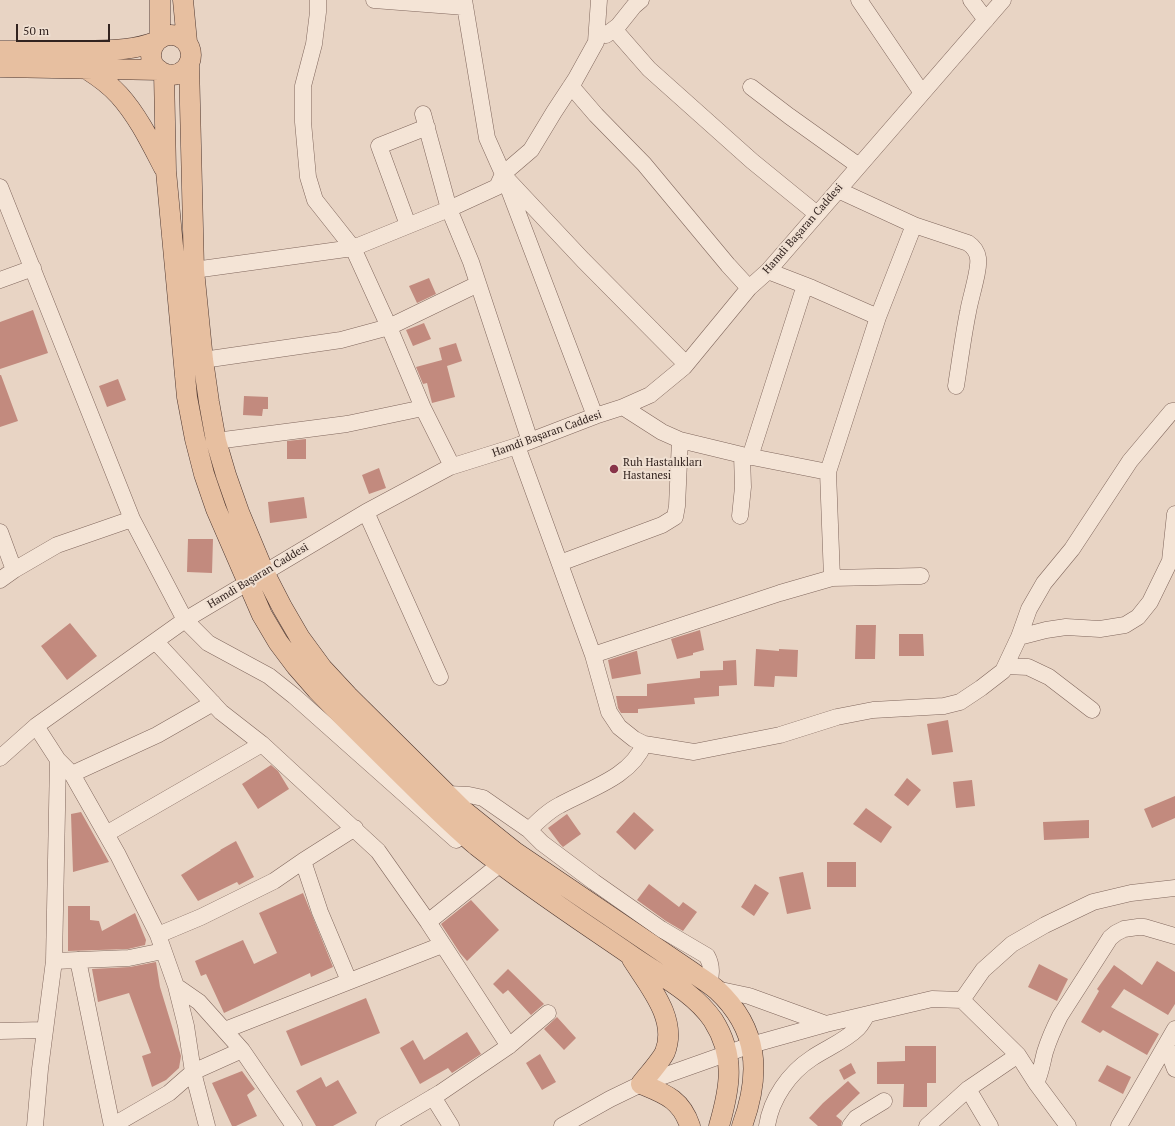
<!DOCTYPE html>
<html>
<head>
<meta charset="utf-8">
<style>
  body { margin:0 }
  #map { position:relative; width:1175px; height:1126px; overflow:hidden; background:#e8d4c4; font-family:"PT Serif",serif }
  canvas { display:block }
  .scale { position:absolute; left:16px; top:24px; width:94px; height:18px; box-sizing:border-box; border:2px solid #32231f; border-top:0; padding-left:5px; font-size:12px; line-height:14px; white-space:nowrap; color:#32231f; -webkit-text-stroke:3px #f0e0d2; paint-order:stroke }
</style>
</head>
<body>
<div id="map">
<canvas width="1175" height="1126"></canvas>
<div class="scale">50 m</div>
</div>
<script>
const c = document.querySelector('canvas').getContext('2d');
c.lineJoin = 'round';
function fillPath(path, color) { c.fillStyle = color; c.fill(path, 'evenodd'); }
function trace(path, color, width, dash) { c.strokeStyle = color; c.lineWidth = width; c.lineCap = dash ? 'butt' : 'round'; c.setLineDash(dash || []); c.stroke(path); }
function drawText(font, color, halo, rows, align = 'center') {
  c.font = font + ' "PT Serif",serif'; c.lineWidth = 4; c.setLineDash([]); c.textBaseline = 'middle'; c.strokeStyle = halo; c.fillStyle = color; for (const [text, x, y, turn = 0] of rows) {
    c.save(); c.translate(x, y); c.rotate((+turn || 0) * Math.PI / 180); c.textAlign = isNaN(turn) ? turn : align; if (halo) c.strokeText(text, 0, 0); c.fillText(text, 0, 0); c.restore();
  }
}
const building = new Path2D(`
  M429 278 436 294 417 303 409 286Z
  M33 310 48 353 0 369V322Z
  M424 323 431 339 413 346 406 330Z
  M456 343 462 361 447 366 455 397 432 403 427 383 423 384 416 367 442 360 439 348Z
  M0 375H1L18 421 0 427Z
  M118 379 126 400 107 407 99 386Z
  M244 396 268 397V409H263L262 416 243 415Z
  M306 439V459H287V441Z
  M379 468 386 488 369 494 362 475Z
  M304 497 307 518 270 523 268 502Z
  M188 539H213L212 573 187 572Z
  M70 623 97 656 67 680 41 646Z
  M856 625H876L875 659H855Z
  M700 630 704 650 693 653V655L677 659 671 639Z
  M899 634H923L924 656H899Z
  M756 649 779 651V649L798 650 797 677 775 676 774 687 754 686Z
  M636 651H637L641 674 612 679 608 660Z
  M736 660 737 685 719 686V696L694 698 695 704 638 709V713H621L618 708 616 696H647V684L700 678V671L723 670V661Z
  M948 720 953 752 932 755 927 724Z
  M271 765 278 771 289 789 258 809 242 784Z
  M907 778 921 790 908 806 894 795Z
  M972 780 975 806 956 808 953 782Z
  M1175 796V818L1152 828 1144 809Z
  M866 808 892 827 881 843 853 824Z
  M81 812 109 862 73 872 71 814Z
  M634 812 654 830 635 850 616 832Z
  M567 814 581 834 563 847 560 844 548 828Z
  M1089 820V838L1044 840 1043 822Z
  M236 841 254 877 239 885 237 882 198 901 181 875 221 850H220Z
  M827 862H856V887H827Z
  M803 872 811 909 787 914 779 877Z
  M649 884 679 907 683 902 697 912 683 931 666 921 637 900Z
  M755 884 769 893 754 916 741 907Z
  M303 893 333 967 311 977 310 973 224 1013 206 974 201 976 195 961 243 940 254 964 277 953 259 913Z
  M471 900 499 930 467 961 460 953 441 924Z
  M68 906H90V920L99 921 102 931 135 913 146 940 145 945 128 949 68 951Z
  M1157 961 1175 972V1004L1168 1015 1124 989 1111 1007 1159 1034 1147 1055 1103 1030 1100 1033 1081 1022 1099 991 1097 989 1114 965 1142 985Z
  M156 962 160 987 181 1056 179 1068 166 1080 152 1087 142 1056 151 1053 129 993 98 1002 92 969 130 967Z
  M1039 964 1068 979 1057 1001 1028 987Z
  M508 969 544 1004 531 1015 508 990 503 994 493 984Z
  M366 998 380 1033 301 1066 286 1031Z
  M557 1017 576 1038 564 1050 544 1029Z
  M467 1032 481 1054 452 1073 448 1068 420 1084 400 1048 413 1040 424 1060Z
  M905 1046H936V1083H927V1107H903L904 1084H877V1062L905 1061Z
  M540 1054 556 1082 542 1090 526 1063Z
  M851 1063 856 1073 844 1080 839 1070Z
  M1107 1065 1131 1077 1123 1094 1098 1081Z
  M242 1071 255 1089 247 1095 257 1116 236 1126H232L212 1083Z
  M321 1077 326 1087 338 1080 357 1113 333 1126H316L296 1091Z
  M848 1081 860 1093 836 1116 842 1121 841 1126H818L809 1118 823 1103Z`);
const minor = new Path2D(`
  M318 0V12L314 44 303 86V122L308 177 315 200 353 248 389 327 423 408 452 466
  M374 0 465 7
  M464 0 487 138 503 174 595 416
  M859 0 922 93
  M971 0 986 20
  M614 29 649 69 752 161 817 214
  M606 35 618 26 634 6 641 0
  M571 86 596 115 644 164 728 265 749 288
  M751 87 789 116 859 166
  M423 114 449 209 471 262 530 441
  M508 180 583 260 686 364
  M0 187 132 519 185 620 208 643 269 676 294 696 456 840
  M838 190 914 225 968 243C974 247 977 251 978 258 980 269 970 299 968 312 963 337 960 361 956 386
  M408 225 379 146 427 127
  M194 270 353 248 449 209 497 187 503 174 531 150 554 112 575 80 596 42 599 0
  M0 280 33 268
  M878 317 914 225
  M203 360 341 340 389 327 478 284
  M623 407 662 432 680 440 742 455 828 472 878 317 812 288 768 271
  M216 441 347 424 423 408
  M517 446 593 655 609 712 619 727 634 739 644 744 694 752 780 735 837 717 873 710 944 706 960 702 981 688 1003 671 1019 637 1029 609 1044 583 1072 549 1130 461 1172 411H1175
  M750 457 805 285
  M828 472 832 578
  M366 512 440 677
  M740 516 743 487 742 455
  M0 532 14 570
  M560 563 662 525 675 517 677 506 680 440
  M0 580 14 570 57 545 132 519
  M1019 637 1046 630 1066 627 1100 629 1125 625 1138 617 1150 602 1170 561 1175 514
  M156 642 221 712 262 744 378 851 428 922 509 1046
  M593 655 780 593 832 578 921 576
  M1006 666 1028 667 1049 677 1092 710
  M36 726 58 760 72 774 118 855 158 935 176 986 186 1026 193 1072 207 1126
  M0 758 36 726 185 620 366 512 450 467 517 446 595 416 623 407 650 395 684 367 749 288 768 271 1003 0
  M72 774 157 735 213 703
  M447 794 469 795 483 798 529 830 542 843 594 882 661 929 707 956C712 965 712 974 709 984
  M529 830C538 821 548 811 560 805 589 789 631 777 644 744
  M106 834 262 744
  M303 861 320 912 349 981
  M428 922 509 857
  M158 935 201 917 274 881 303 861 355 828
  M78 960 112 1126
  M54 961 129 958 163 951
  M176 986 199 1002 242 1050 294 1126
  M716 989 749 996 826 1024
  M962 1000 983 970 1012 944 1045 925 1093 902 1131 893 1175 888
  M225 1030 442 945
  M0 1031 44 1030
  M1166 1045 1175 1069
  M1036 1083C1041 1073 1042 1063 1045 1052 1049 1039 1054 1028 1060 1016L1110 938 1116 933 1124 929 1138 927H1144L1175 936
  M968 1089 990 1126
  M433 1097 451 1126
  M35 1126 40 1069 54 961 58 760
  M112 1126 169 1093 193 1072 242 1050
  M384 1126 440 1093 509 1046 548 1013
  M562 1126 610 1099 641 1084 751 1045 826 1024 932 999 962 1000 1018 1055 1036 1083 1068 1126
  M767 1126C771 1099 789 1073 812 1058 827 1048 845 1041 858 1028 862 1024 864 1019 867 1015
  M850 1126 856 1118 884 1101
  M927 1126 968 1089 1018 1055
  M1119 1126 1175 1029`);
const major = new Path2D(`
  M160 0V38
  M183 0 187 42
  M151 55a20 20 0 1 1 40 0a20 20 0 1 1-40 0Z
  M0 51C28 51 55 51 83 51 108 50 131 51 155 42
  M189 63 194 270 203 360 209 402 216 441 226 475 239 512 264 572 282 607 300 638 322 668 348 696 464 811 515 852 692 972C700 978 709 983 717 990 759 1029 761 1074 742 1126
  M0 67 159 70
  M88 70C99 77 110 85 119 95 138 116 151 143 164 168
  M164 73 166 171 187 397 195 439 204 474 216 509 262 615 278 642 296 666 317 690C347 721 378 751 408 781 431 804 453 826 477 846 526 885 578 919 629 954 657 974 693 991 713 1020 736 1056 730 1088 719 1126
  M632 959C649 986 678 1019 665 1052 661 1061 647 1076 641 1084 665 1094 681 1099 690 1126`);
const markers = [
  [614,469,5,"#883449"]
];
const streetNames = [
  ["Hamdi Başaran Caddesi",803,229,-49],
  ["Hamdi Başaran Caddesi",547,434,-20],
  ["Hamdi Başaran Caddesi",258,576,-31]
];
const poiNames = [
  ["Ruh Hastalıkları",623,463],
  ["Hastanesi",623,476]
];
fillPath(building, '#c28a7e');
trace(minor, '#80675d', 17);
trace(major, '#4e3730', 21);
trace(minor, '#f4e4d6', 16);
trace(major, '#e7bfa0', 20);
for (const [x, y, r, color] of markers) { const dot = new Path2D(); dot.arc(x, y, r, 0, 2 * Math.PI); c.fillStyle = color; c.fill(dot); trace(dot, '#f0e0d2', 1.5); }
drawText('11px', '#32231f', '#f0e0d2', streetNames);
drawText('11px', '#32231f', '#f0e0d2', poiNames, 'left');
</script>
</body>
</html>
